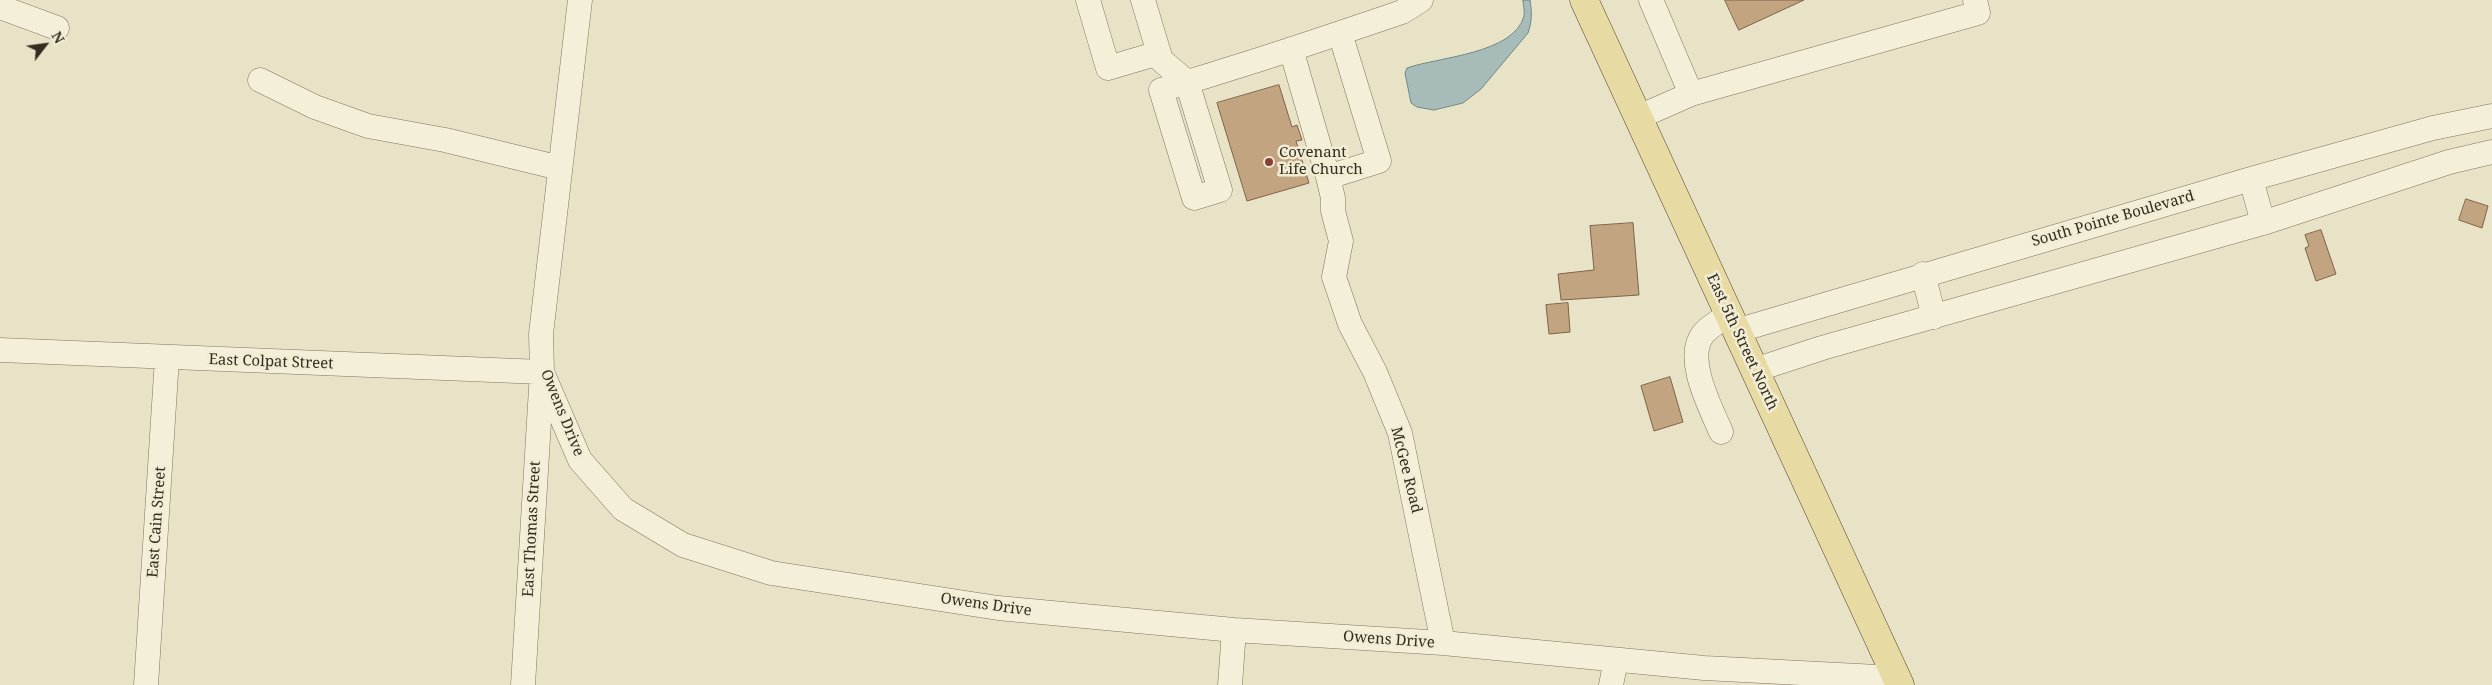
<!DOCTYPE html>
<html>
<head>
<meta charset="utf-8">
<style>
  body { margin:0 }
  #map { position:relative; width:2492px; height:685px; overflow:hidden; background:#e8e2c6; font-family:"Noto Serif",serif }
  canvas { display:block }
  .north { position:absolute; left:20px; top:20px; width:50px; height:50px; -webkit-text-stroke:4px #f1ecd4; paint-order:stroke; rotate:60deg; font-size:14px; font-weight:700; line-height:20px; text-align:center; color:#332c20 }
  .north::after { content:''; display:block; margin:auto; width:18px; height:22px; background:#332c20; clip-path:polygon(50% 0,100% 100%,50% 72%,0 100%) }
</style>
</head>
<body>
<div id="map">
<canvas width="2492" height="685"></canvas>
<div class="north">N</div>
</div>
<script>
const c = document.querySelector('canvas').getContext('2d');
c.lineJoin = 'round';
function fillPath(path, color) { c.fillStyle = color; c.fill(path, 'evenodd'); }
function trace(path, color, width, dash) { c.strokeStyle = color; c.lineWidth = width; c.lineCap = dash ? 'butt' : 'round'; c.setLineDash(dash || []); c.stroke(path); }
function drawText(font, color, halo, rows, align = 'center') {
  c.font = font + ' "Noto Serif",serif'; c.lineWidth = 5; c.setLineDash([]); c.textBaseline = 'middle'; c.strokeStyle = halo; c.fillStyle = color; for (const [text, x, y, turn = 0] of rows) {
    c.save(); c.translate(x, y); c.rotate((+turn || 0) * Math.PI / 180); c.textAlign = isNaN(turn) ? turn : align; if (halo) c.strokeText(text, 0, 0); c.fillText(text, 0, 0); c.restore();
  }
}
const water = new Path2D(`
  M1523 0H1530C1532 12 1532 22 1528 33L1481 89 1463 103 1434 110 1417 107 1411 103 1405 73 1407 68C1438 57 1514 54 1524 16 1525 11 1523 5 1523 0Z`);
const building = new Path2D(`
  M1725 0H1804L1739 30Z
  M1279 85 1292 127 1297 125 1302 140 1296 141 1309 183 1247 201 1217 103Z
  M2466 199 2488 206 2482 228 2459 220Z
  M1633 223 1639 295 1561 300 1558 274 1594 270 1590 226Z
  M2321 230 2336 274 2316 281 2305 248 2309 246 2305 235Z
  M1568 303 1570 332 1549 334 1546 305Z
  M1670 377 1683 422 1654 431 1641 386Z`);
const minor = new Path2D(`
  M580 0 541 334 542 372 580 460 623 509 683 545 771 573 998 608 1234 630 1443 643 1704 668 1897 678
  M1088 0 1108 68 1159 53
  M1143 0 1161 60 1187 82 1220 190 1194 198 1161 90C1221 72 1281 53 1340 33
  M1421 0 1402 12 1340 33 1379 161 1328 177 1333 198V211L1341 241 1334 277 1350 324 1375 372 1400 433 1443 643
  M1651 0 1691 94
  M0 7 57 28
  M1291 49 1328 177
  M260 80 315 107 368 126 445 140 560 168
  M1639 117 1691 94 1978 13 1975 0
  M2251 179 2263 223
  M1923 274 1934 317
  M1736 331 2251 179 2433 128 2492 116
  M0 350 542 372 523 685
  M1755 370 1822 348 2263 223 2449 162 2492 152
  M1721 432C1711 408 1683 357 1704 333 1710 326 1721 320 1729 315
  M146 685 167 358
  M1230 685 1234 630
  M1611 685 1616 660`);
const major = new Path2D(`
  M1584 0 1900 685`);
const markers = [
  [1269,162,5,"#893f35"]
];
const poiNames = [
  ["Covenant",1279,153],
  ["Life Church",1279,170]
];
const streetNames = [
  ["South Pointe Boulevard",2113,219,-16],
  ["East 5th Street North",1742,342,65],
  ["East Colpat Street",271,362,2],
  ["Owens Drive",562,413,68],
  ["McGee Road",1406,470,76],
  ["East Cain Street",157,522,-86],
  ["East Thomas Street",532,529,-87],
  ["Owens Drive",986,605,8],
  ["Owens Drive",1389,640,4]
];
fillPath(water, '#a7bcb9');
trace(water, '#6f8986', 1);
fillPath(building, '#c2a480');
trace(building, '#7d6347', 1);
trace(minor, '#81755e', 25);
trace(major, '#504331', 29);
trace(minor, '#f4efd8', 24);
trace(major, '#e7daa2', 28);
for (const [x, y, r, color] of markers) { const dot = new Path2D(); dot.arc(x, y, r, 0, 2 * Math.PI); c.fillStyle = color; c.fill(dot); trace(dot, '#f1ecd4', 2); }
drawText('15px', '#332c20', '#f1ecd4', poiNames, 'left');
drawText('15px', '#332c20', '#f1ecd4', streetNames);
</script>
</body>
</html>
